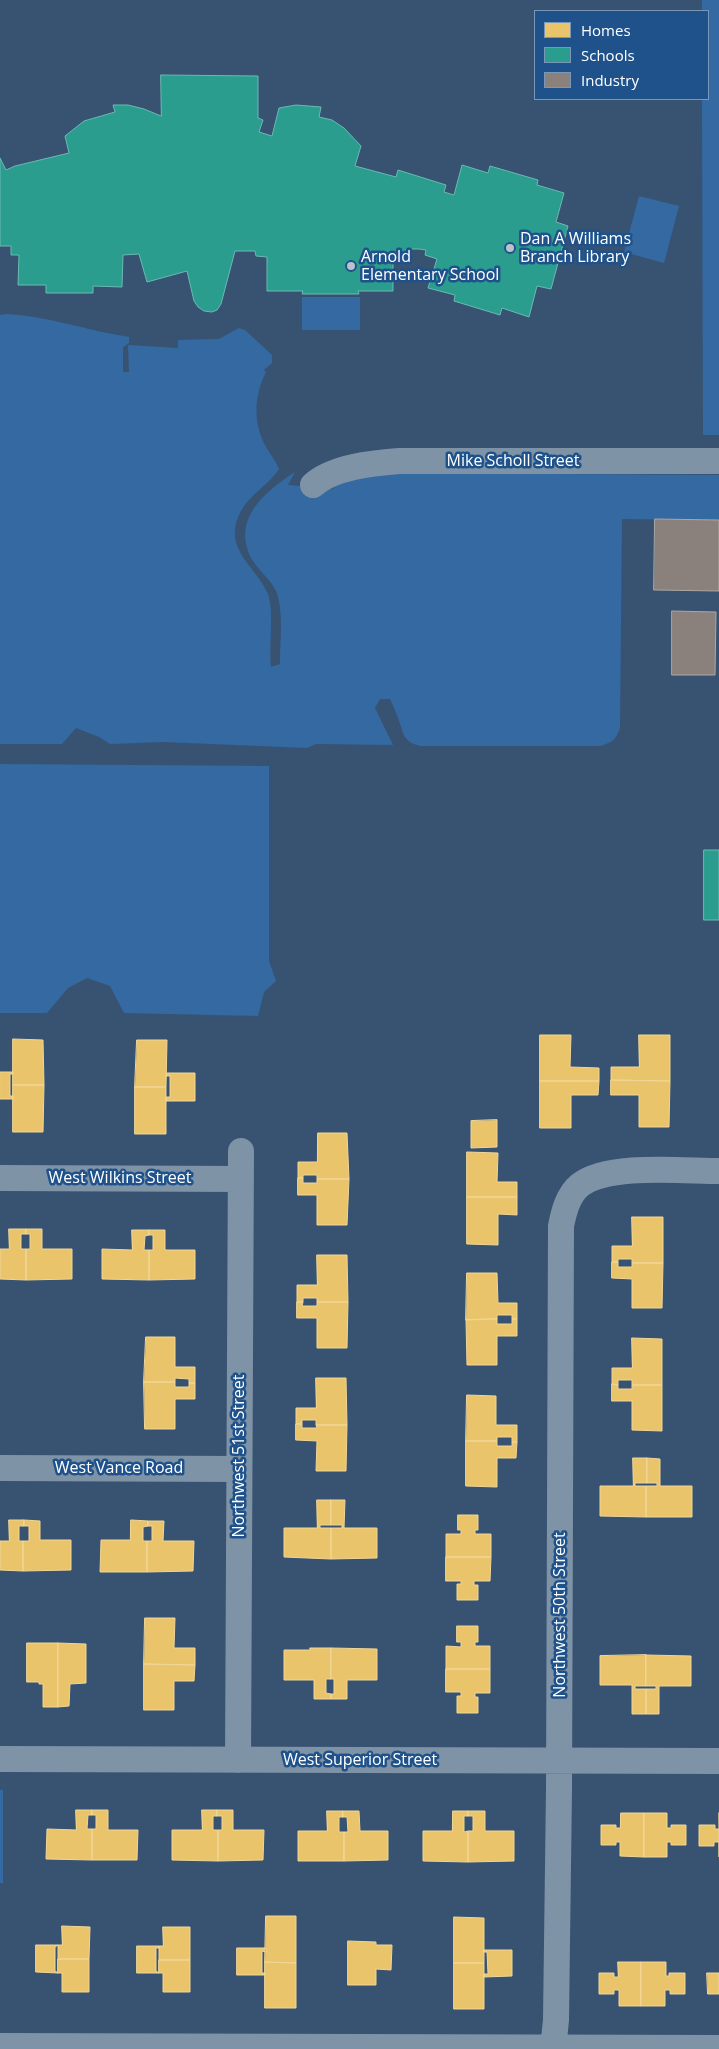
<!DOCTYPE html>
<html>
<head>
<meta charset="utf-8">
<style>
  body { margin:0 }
  #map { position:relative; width:719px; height:2049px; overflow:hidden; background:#385372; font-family:"Open Sans",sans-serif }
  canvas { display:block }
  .legend { position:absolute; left:534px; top:10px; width:175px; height:90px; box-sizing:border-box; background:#1f528b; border:1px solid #7997b9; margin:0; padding:6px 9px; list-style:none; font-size:15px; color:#fff }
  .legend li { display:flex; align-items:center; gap:10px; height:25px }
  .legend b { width:25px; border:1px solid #7997b9 }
</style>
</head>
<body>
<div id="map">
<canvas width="719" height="2049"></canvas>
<ul class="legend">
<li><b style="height:14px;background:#e9c46a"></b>Homes</li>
<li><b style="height:14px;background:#2a9d8f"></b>Schools</li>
<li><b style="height:14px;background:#8a817c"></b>Industry</li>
</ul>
</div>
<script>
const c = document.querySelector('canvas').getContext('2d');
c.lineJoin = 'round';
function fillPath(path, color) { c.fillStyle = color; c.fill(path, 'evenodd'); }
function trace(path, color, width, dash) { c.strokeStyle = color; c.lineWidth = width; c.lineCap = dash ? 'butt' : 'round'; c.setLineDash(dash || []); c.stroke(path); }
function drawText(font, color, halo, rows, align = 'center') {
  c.font = font + ' "Open Sans",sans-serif'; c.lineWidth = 5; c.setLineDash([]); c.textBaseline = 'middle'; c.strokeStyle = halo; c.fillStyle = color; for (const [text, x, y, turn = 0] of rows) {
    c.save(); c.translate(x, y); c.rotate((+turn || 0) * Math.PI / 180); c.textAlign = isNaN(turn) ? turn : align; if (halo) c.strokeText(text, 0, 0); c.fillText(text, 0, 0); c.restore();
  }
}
const green = new Path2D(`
  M702 0H719V435H703L702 99H708V11H702Z
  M639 196 679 206 664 263 624 252Z
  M302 297H360V330H302Z
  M6 314C48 316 88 331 129 337V343L123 347V372H129L128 345 178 348V340L219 339 239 328 245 330 272 355V363L264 370 266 372C254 396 253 422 265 445 269 453 276 461 279 469 268 486 249 494 239 515 223 550 257 567 268 594 274 611 269 647 271 667L280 664C280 643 284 610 276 591 271 580 260 572 253 561 230 521 263 493 295 472L288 485 333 489C343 475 371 476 387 473L719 475V520L622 519 620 728C616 739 613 742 601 746H421C402 742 404 733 398 718 396 712 393 706 390 699H380L375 708 393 745 316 744 307 748 163 742 110 744 99 737 76 728 62 744H0V315Z
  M0 764 269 766V961L276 981 264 992 258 1016 124 1013 110 986 87 978 68 988 47 1013H0Z
  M0 1790H3V1883H0Z`);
const homes = new Path2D(`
  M540 1035H571L570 1067 599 1068V1081H540Z
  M639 1035H670V1081L611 1080V1067H639Z
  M13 1039 43 1040 44 1085H13Z
  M137 1040H167L166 1087H135Z
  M0 1072H13V1074H10V1096H13V1099H0Z
  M167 1073H195V1101H166V1097H170V1076H166Z
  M611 1080 670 1081 669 1127H639V1095H611Z
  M540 1081H599L598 1095H571V1128H540Z
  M13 1085H44L43 1132H13Z
  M135 1087H166V1134H135Z
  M497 1120V1147L471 1148V1121Z
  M318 1133H347L349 1179H317V1175H303V1178H298V1162H317Z
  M467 1152 498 1153 497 1182H517V1197H467Z
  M298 1178H303V1183H317V1179H349L347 1225H317V1195H298Z
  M467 1197H517V1215L498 1214V1245L467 1244Z
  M632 1217H663V1263H632V1259H618V1262H612V1246H632Z
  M9 1229H26V1234H21V1249H26V1280L0 1279V1249H9Z
  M26 1229H42V1249H72V1279L26 1280V1249H30V1234H26Z
  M132 1230H149V1235L145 1236 144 1250H149V1280L102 1279V1249L132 1250Z
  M149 1230H165V1250H195V1279L149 1280V1250H153V1235H149Z
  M317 1255H347L348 1302H317V1298H303V1302H297V1285H317Z
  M612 1262H618V1267H632V1263H663L662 1308H632V1279L612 1278Z
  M467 1273H497L498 1303H517V1319H512V1315H497V1319L466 1320Z
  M297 1302H303L302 1306H317V1302H348L347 1348H317V1318H297Z
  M497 1319V1324H512V1319H517V1336H497V1365H467L466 1320Z
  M146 1337H175V1367H195V1383H189V1379L175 1378V1382H144Z
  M632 1338 662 1339V1385H632V1380H618V1385L612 1384V1368H632Z
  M316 1378H346L347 1425H316V1420H302V1424H296V1408H316Z
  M144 1382H175V1387H189V1383H195V1399H175V1429H145Z
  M612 1384 618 1385V1389H632V1385H662V1431L632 1430V1401H612Z
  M467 1395 496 1396V1425H517V1442H512V1437H497V1441H466Z
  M296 1424H302V1428H317L316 1425H347L346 1471H316L317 1441 296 1440Z
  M466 1441H497V1446H512V1442H517L516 1458H497V1487L466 1486Z
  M633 1458H647V1483H635V1486H646V1517L600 1516V1486H633Z
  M647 1458 660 1459V1486H692V1517H646V1486H657V1483H647Z
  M317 1500H331V1525H320V1528H331V1559L284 1557V1528H317Z
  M331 1500H345L344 1528H377V1558L331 1559V1528H342V1525H331Z
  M458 1515H478V1530H475V1534H491V1557H446V1534H461V1530H458Z
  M9 1520H24V1526H19V1541H23V1571L0 1570V1541H9Z
  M24 1520 40 1521V1540H71V1570L23 1571V1541H29V1526H24Z
  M131 1520 148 1521V1526L143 1527V1541H147V1572H100L101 1540H130Z
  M148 1521H164L163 1541H194L193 1571 147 1572V1541H152V1526H148Z
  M446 1557H491L490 1581H474V1585H478V1600H457V1584H461V1581H446Z
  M145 1618H175L174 1648H195V1665L144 1664Z
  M457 1626H478V1642H475V1646H490V1669H446V1646L461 1647V1642H457Z
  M27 1643H58V1707H43V1684H39V1682H27Z
  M58 1643 86 1644V1683L70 1684 69 1706 58 1707Z
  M310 1648H331V1679H326V1693L331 1694V1699H314V1680H284V1650H310Z
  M331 1648 377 1649V1680H347V1699H331V1694H334V1679H331Z
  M646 1655V1686H635V1689H646V1714H632V1685H600V1656Z
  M646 1655 691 1656V1686H659V1714H646V1689H656V1686H646Z
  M144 1664 195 1665 194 1681H174V1710H144Z
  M446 1669H490V1693H475V1697H478V1713H457V1696H461V1692H446Z
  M76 1810H92V1815H88L87 1829H92V1860L46 1859 47 1829 76 1830Z
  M92 1810H108V1830H138L137 1860H92V1829H96V1815H92Z
  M202 1810H217V1816H213V1830H218V1861L172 1860V1830H202Z
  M217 1810H233V1830H264L263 1860 218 1861V1830H222V1816H217Z
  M327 1811H343V1817H339V1832H344V1861H298V1831H327Z
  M343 1811H359L360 1831H388V1860L344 1861V1832H348L347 1817H343Z
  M453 1811H468V1816H464V1832L468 1831V1862L423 1861V1831H452Z
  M468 1811H485V1831H514V1861L468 1862V1831H473V1816H468Z
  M621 1813H644V1857L620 1856V1842H616V1845H601V1825H616V1828H620Z
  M644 1813H667V1828H671V1825H686V1845H671V1842H667V1857H644Z
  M719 1813V1857V1842H714V1846H699V1825H715V1829H719Z
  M266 1916H296V1963L265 1962Z
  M454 1917 484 1918V1963H454Z
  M62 1926 90 1927 89 1959H58V1945H62Z
  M163 1927H190V1960H159V1946H163Z
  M348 1941 376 1942V1945H392L391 1970 376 1969V1985H348Z
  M36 1945H58L55 1947V1971L58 1973 36 1972Z
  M137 1946H159V1948H156V1971L159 1973H137Z
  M237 1948H266V1952L262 1951V1973H265V1975H237Z
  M484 1950H512V1976L484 1977V1974H488L487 1952H484Z
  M58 1959H89V1992H62V1973H58Z
  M159 1960H190V1992H163V1973H159Z
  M265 1962 296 1963V2008H265Z
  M618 1962H641V2006H619V1990H614V1994H599V1973H614V1977H618Z
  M641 1962H666V1976H669V1973H685V1994H670V1990H665V2006H641Z
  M454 1963H484V2009H454Z
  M707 1973H719V1994H708Z`);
const schools = new Path2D(`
  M161 75 258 76V118L263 120 259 132 272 136 279 108 296 105 321 107 319 117 332 120 344 128 361 146 355 166 396 177 398 170 446 185 444 192 454 195 462 165 488 173 490 166 538 180 537 185 564 193 556 222 568 226 551 289 537 286 529 317 502 308 500 315 454 301 455 295 428 288 437 259 425 255 426 250 419 249H406L405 256H393V291H358L359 294H302L303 291H267V257L256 256 255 251H235L221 304 217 310 212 312 204 311 198 307 194 301 187 271 147 282 139 254 123 255 122 287 93 286V293H46V285H18L19 255H11V246H0V158L6 170 15 166 69 153 65 136 84 121 115 112 113 105H128L144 109 161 116Z
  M704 850H719V920H704Z`);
const industry = new Path2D(`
  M655 519 719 520V591L654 590Z
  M672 611 716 612 715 675H672Z`);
const minor = new Path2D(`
  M313 485C333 467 373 463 399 461H719
  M0 1178 241 1179
  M0 1468 239 1469
  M0 1759 719 1761
  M238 1760 241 1151
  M0 2046 719 2048
  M553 2049 556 2020 559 1789 561 1226C564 1211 568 1195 580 1185 609 1163 683 1171 719 1171`);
const markers = [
  [510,248,5,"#b9c3ce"],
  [351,266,5,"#b9c3ce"]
];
const poiNames = [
  ["Dan A Williams",520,239],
  ["Branch Library",520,257],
  ["Arnold",361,257],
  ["Elementary School",361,275]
];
const streetNames = [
  ["Mike Scholl Street",513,461],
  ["West Wilkins Street",120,1178],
  ["Northwest 51st Street",239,1456,-90],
  ["West Vance Road",119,1468],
  ["Northwest 50th Street",560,1615,-90],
  ["West Superior Street",360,1760]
];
fillPath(green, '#3469a2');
fillPath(homes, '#e9c46a');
trace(homes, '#f0d697', 1);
fillPath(schools, '#2a9d8f');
trace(schools, '#6abab1', 1);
fillPath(industry, '#8a817c');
trace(industry, '#ada7a3', 1);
trace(minor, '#7f93a7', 26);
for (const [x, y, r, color] of markers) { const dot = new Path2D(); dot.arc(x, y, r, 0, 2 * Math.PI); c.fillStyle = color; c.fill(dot); trace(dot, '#1f528b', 2); }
drawText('16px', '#fff', '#1f528b', poiNames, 'left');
drawText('16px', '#fff', '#1f528b', streetNames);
</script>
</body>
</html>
